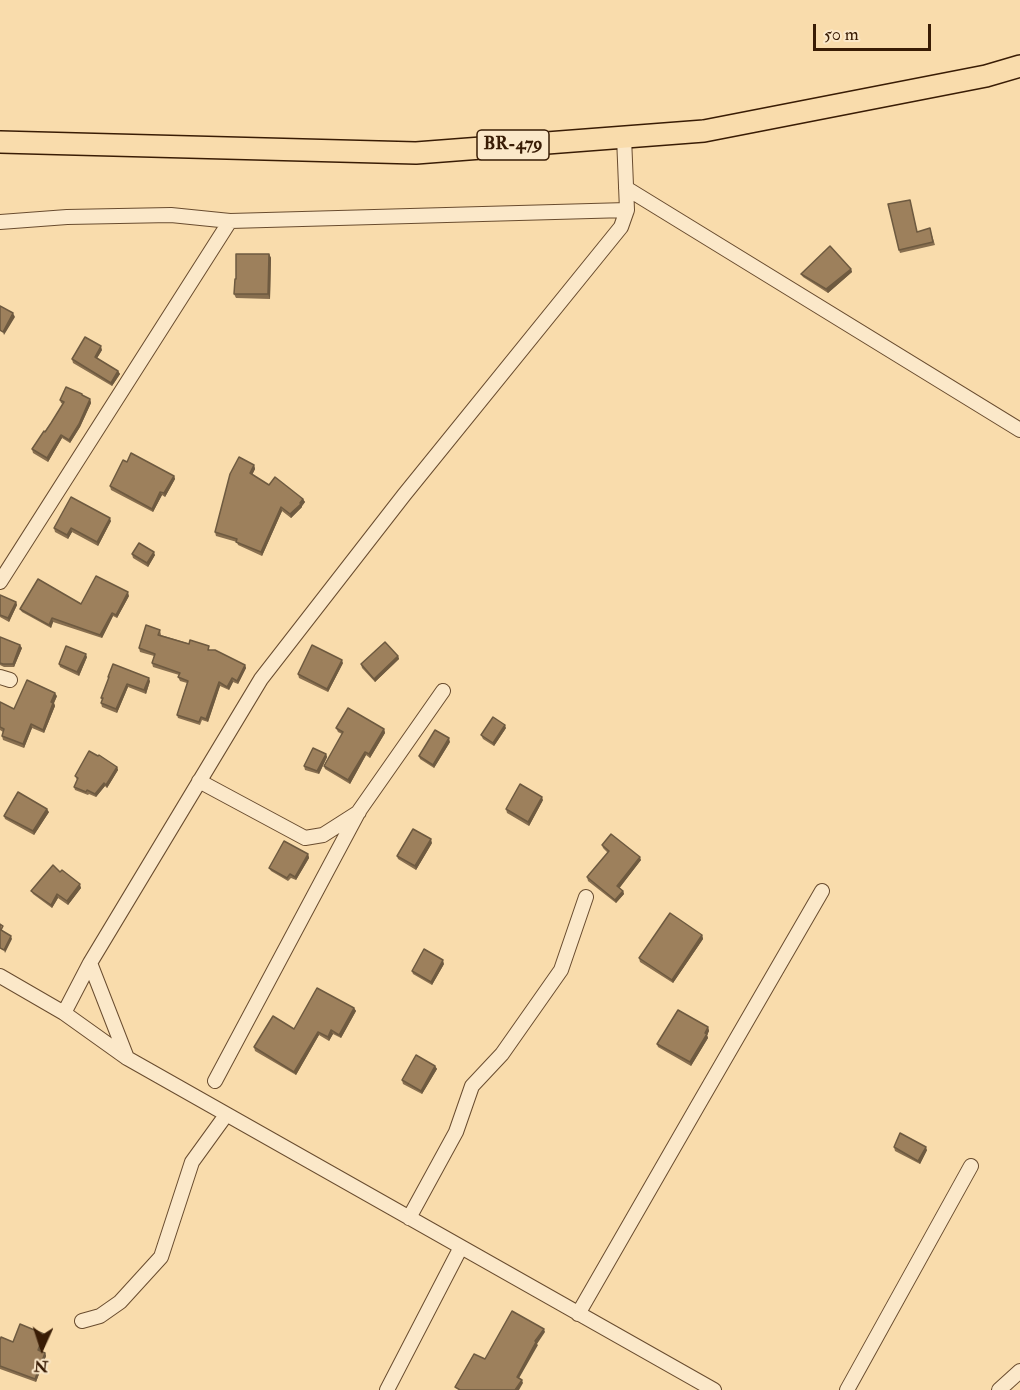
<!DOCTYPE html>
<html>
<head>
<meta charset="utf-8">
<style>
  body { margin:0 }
  #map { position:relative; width:1020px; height:1390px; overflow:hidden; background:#f9dcac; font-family:"IM FELL Double Pica",serif }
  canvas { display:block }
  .north { position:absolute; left:12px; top:1318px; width:60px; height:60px; -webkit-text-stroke:4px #fbe8c9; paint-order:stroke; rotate:183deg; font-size:16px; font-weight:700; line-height:24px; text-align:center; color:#391c05 }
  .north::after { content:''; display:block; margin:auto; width:21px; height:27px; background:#391c05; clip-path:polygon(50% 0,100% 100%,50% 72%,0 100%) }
  .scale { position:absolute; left:813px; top:24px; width:118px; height:27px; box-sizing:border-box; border:3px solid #391c05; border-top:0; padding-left:8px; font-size:18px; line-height:21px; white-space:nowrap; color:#391c05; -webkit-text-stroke:4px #fbe8c9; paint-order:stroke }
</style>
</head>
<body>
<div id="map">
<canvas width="1020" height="1390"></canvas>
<div class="north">N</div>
<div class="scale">50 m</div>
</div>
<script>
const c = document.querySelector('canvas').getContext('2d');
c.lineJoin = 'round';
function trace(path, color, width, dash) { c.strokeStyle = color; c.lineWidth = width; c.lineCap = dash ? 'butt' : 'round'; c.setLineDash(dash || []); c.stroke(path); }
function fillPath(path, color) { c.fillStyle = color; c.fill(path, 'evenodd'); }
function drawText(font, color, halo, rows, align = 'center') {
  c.font = font + ' "IM FELL Double Pica",serif'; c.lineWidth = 4.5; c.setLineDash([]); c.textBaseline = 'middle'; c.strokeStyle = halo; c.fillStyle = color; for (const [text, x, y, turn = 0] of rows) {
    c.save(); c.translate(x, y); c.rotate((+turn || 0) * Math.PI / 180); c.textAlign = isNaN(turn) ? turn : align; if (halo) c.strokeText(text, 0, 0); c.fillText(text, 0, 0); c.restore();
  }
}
const street = new Path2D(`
  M626 188 1020 430
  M0 222 67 217 171 215 230 221
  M0 582 230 221 627 210
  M0 677 10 680
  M199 781 305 838 323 835 359 812
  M90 963 127 1058
  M0 976 64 1013 127 1058 714 1390
  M64 1013 90 963 261 679 404 495 621 227 627 210 624 137
  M215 1081 359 811 443 691
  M409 1218 456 1132 472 1086 502 1054 561 970 586 897
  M578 1314 697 1107 822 891
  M82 1321 100 1316 120 1302 161 1257 192 1162 226 1115
  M387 1390 461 1247
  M847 1390 971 1166
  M999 1390 1020 1371`);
const primary = new Path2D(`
  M0 142 416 153 704 131 986 76 1020 66`);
const wall = new Path2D(`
  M910 200 917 232H931L935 245 900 253 899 250Z
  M269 254 271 258 270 299 236 298 234 294 236 279Z
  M851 269 852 272 828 293 803 277 801 274Z
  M102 350 97 358 118 371 120 374 112 386 73 363 72 359Z
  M82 394 83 396 90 399 91 403 80 427 70 443 62 438 48 462 33 453 32 449 51 423 63 404 61 403 60 400Z
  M127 462 174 476 175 479 165 497 162 495 153 512 111 490 110 486Z
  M254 465 255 469 252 475 269 485 303 499 305 502 302 506V507L291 518 282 511 262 556 238 545 237 542 216 536 215 532Z
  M111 521 98 546 72 532 68 539 55 532 54 528Z
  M132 554 155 555 148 567 133 558Z
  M0 595 16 602 17 605 9 622 0 617Z
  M129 596 117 618 113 616 102 638 53 622 51 628 22 612 20 609 81 604Z
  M160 630 161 635 210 650 245 665 246 668 238 684 233 682 229 690 220 686 208 722 202 720 200 725 178 718 177 715 187 683 180 681 178 677 179 675 153 667 152 663 154 656 140 652 139 648Z
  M0 637 22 648 14 667H4L0 665Z
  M398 656 399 659 375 682 362 668 361 664Z
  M87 657 79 676 60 667 59 664Z
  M343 663 328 692 299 678 298 674Z
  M108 677 150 681 146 694 128 687 117 713 102 707 101 703 102 700 101 698 109 679Z
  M57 696 54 703 55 706 44 733 32 728 24 748 3 740 2 736 3 732 0 730V702L14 709Z
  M336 728 384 729 385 733 370 758 366 755 350 784 325 769 324 766 342 734 338 732Z
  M506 728 494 746 483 739 481 735Z
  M450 742 434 768 420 759 419 756Z
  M326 754 327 757 319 774 305 770 304 766Z
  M117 767 118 770 107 788 105 786 96 797 89 794 88 795 75 790 74 787 77 780 75 776Z
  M543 800 529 826 507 813 506 809Z
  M49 812 34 835 5 819 4 816Z
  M432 843 416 870 398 859 397 856Z
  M602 845 641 860 619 888 623 891 624 894 616 903 588 881 587 877 608 853 603 848Z
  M308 854 309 858 296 880 291 878 288 881 271 871 269 868Z
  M60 872 81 888 68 905 58 898 52 908 33 894 31 891Z
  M702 935 703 939 673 983 640 962 639 958Z
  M444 964 432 985 413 974 412 971Z
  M354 1008 356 1011 341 1038 333 1034 329 1041 319 1035 296 1075 255 1051 254 1047 294 1029Z
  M708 1027 709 1031 707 1035 708 1038 691 1066 658 1047 657 1044Z
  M435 1066 437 1069 422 1094 403 1084 402 1080Z
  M894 1147 927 1150 920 1164 895 1151Z
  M45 1338 40 1351 45 1353 46 1356 36 1382 0 1369V1340L13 1342Z`);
const shadedWall = new Path2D(`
  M269 254 271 258 270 299 268 294Z
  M851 269 852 272 828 293 826 289Z
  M13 313 15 317 4 335 3 332Z
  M101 346 102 350 96 360 95 357Z
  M118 371 120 374 112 386 111 383Z
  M90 399 91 403 80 427 70 443 69 440Z
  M61 435 62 438 48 462 47 458Z
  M254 465 255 469 251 477 250 473Z
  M174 476 175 479 165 497 164 493Z
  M160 492 162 495 153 512 152 509Z
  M303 499 305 502 302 506V507L291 518 290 514Z
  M281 507 282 511 262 556 261 552Z
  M110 518 111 521 98 546 97 542Z
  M71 528 72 532 68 539 67 535Z
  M154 552 155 555 148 567 147 563Z
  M128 592 129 596 117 618 116 615Z
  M16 602 17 605 9 622 8 618Z
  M112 613 113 616 102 638 100 635Z
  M52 618 53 622 51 628 49 625Z
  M20 645 22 648 14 667 13 664Z
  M86 654 87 657 79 676 77 672Z
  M398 656 399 659 375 682 374 679Z
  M342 660 343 663 328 692 327 689Z
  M245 665 246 668 238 684 237 681Z
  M149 678 150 681 146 694 144 690Z
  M232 678 233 682 229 690 227 687Z
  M219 682 220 686 208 722 206 719Z
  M127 684 128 687 117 713 116 709Z
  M55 693 57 696 54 703 55 706 44 733 43 730 51 702Z
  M31 724 32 728 24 748 23 744Z
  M505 725 506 728 494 746 493 743Z
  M384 729 385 733 370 758 369 754Z
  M449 738 450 742 434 768 433 765Z
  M365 752 366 755 350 784 348 780Z
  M326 754 327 757 319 774 317 771Z
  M117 767 118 770 107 788 106 785Z
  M104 783 105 786 96 797 95 794Z
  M542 797 543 800 529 826 528 822Z
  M47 809 49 812 34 835 33 831Z
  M431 839 432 843 416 870 415 866Z
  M308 854 309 858 296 880 295 877Z
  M640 857 641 860 618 890 617 886Z
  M80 884 81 888 68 905 67 901Z
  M623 891 624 894 616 903 615 900Z
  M57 894 58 898 52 908 51 905Z
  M702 935 703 939 673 983 672 980Z
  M11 936 12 939 5 953 4 950Z
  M443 960 444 964 432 985 431 982Z
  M354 1008 356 1011 341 1038 339 1035Z
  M708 1027 709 1031 707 1035 708 1038 691 1066 690 1062Z
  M331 1030 333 1034 329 1041 328 1037Z
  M318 1032 319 1035 296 1075 294 1072Z
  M435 1066 437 1069 422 1094 421 1091Z
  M926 1147 927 1150 920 1164 918 1161Z
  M544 1329 545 1332 537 1344 538 1345 518 1380 517 1377 535 1341Z
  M44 1334 45 1338 39 1354 38 1350Z
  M45 1353 46 1356 36 1382 35 1379Z
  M522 1380 523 1383 519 1390H515Z`);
const building = new Path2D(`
  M910 200 917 232 930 228 933 242 899 250 888 204Z
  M830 246 851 269 826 289 801 274Z
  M236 254H269L268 294H234L235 279H236Z
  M0 306 13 313 3 332 0 330Z
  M85 337 101 346 95 357 118 371 111 383 72 359Z
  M66 387 82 394V395L90 399 79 424 69 440 61 435 47 458 32 449 44 431 45 432 51 423 64 402 60 400Z
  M131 453 174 476 164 493 160 492 152 509 110 486 123 460 127 462Z
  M239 457 254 465 250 473 269 485 275 477 303 499 300 503 301 504 290 514 281 507 261 552 236 542 237 539 215 532 230 474Z
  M71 497 110 518 97 542 71 528 67 535 54 528Z
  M139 543 154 552 147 563 132 554Z
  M96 576 128 592 116 615 112 613 100 635 52 618 49 625 20 609 38 579 81 604Z
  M0 595 16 602 8 618 0 615Z
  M146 625 160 630 158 635 189 644 190 640 209 646 208 650H215L245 665 237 681 232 678 227 687 219 682 206 719 201 717 199 722 177 715 188 681 178 677 180 673 152 663 155 654 139 648Z
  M0 637 20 645 13 664H3L0 663Z
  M385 642 398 656 374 679 361 664Z
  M312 645 342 660 327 689 298 674Z
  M66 646 86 654 77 672 59 664Z
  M113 664 149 678 144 690 127 684 116 709 101 703 103 698H101L109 677H108Z
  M27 680 55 693 51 702 53 703 43 730 31 724 23 744 2 736 4 729 0 727V702L14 709Z
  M348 708 384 729 369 754 365 752 348 780 324 766 343 732 336 728Z
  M493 717 505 725 493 743 481 735Z
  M435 730 449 738 433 765 419 756Z
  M313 748 326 754 317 771 304 766Z
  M89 751 98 756 99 755 117 767 106 785 104 783 95 794 87 790 86 792 74 787 78 778 75 776Z
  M520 784 542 797 528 822 506 809Z
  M18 792 47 809 33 831 4 816Z
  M413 829 431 839 415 866 397 856Z
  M611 834 640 857 617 886 623 891 615 900 587 877 609 851 602 845Z
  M284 841 308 854 295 877 290 874 287 878 269 868Z
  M53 865 60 872 62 870 80 884 67 901 57 894 51 905 31 891Z
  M670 913 702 935 672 980 639 958Z
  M0 924 3 926 1 930 11 936 4 950 0 948Z
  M424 949 443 960 431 982 412 971Z
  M317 988 354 1008 339 1035 331 1030 328 1037 318 1032 294 1072 254 1047 273 1016 294 1029Z
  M678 1010 708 1027 705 1033 707 1034 690 1062 657 1044Z
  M416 1055 435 1066 421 1091 402 1080Z
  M900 1133 926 1147 918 1161 894 1147Z
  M512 1311 544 1329 535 1341 536 1342 517 1377 522 1380 515 1390H460L455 1387 474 1354 485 1359Z
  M20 1324 44 1334 38 1350 45 1353 35 1379 0 1366V1340L1 1337 13 1342Z`);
const shields = [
  [513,145,72]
];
const shieldNames = [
  ["BR-479",513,145]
];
trace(street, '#694c2f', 16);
trace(primary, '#391c05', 24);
trace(street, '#fbe8c9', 14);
trace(primary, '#f9dcac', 21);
fillPath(wall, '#876e4f');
fillPath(shadedWall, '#6e5a40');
fillPath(building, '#9d805c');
trace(building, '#6e5a40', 1.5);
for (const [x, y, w] of shields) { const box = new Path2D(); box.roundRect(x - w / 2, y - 15, w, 30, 4.5); c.fillStyle = '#fbe8c9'; c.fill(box); trace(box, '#391c05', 1.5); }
drawText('bold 18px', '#391c05', null, shieldNames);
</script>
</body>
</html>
